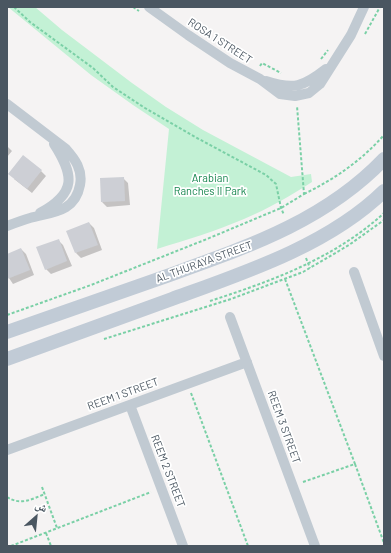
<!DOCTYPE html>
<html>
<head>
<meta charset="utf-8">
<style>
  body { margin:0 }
  #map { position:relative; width:391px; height:553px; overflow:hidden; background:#f5f3f3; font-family:Barlow,"Noto Naskh Arabic",sans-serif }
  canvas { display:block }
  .frame { position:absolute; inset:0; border:8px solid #4a5661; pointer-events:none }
  .north { position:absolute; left:16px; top:497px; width:40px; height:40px; -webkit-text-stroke:3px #fff; paint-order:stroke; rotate:27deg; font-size:11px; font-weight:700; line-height:16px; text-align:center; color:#4a5661 }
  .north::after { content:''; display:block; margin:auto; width:14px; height:18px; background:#4a5661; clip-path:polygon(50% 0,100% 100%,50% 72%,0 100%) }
</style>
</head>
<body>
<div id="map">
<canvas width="391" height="553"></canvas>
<div class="frame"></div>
<div class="north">ش</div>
</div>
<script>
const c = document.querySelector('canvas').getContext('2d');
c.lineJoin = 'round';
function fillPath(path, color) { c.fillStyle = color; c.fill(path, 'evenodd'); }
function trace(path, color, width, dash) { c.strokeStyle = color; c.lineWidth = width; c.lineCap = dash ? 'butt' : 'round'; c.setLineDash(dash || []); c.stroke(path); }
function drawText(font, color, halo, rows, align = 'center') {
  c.font = font + ' Barlow,sans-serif'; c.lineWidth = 3.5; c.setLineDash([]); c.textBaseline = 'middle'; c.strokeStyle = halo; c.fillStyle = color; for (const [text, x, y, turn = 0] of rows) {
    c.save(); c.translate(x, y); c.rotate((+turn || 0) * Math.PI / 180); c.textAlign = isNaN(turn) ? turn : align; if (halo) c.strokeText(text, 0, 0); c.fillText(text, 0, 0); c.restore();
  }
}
const green = new Path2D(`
  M8 7H35L62 30 132 83 166 107 203 130 291 177 311 174 312 182C290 196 268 209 244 219 216 231 186 240 157 249L169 129 133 105 91 75Z`);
const shadow = new Path2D(`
  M7 146 12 151 7 157Z
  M41 171 46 176 32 193 14 179Z
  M123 178 128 183 130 205 107 207 102 202Z
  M89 223 94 228 102 250 81 258 76 253Z
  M58 240 63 245 72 266 51 274 46 269Z
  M21 249 26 254 34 275 13 284 7 275V255Z`);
const building = new Path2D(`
  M23 155 42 170 27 189 8 174Z
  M124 177 125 201 101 202 100 178Z
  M89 222 98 245 75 253 66 231Z
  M59 239 67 261 45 270 36 247Z
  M21 248 30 270 7 279V254Z`);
const path = new Path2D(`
  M14 7 30 22 93 68 113 87 145 108 197 138 266 175 276 184 281 208 284 215
  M133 7 139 11
  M365 34 380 7
  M321 59 328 50
  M260 66 262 63 281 73
  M304 194C335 179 362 160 384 135
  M306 258 310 268
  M285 279 355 464
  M210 301C272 281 335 258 384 213
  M7 315 91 285 207 239 281 208 304 194 297 106
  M104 339 231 299 303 272 349 245 384 220
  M191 393 248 546
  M303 482 355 464 384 543
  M42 487 57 528
  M7 497C21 506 32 499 45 494
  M46 533 51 546
  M11 546 151 492`);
const street = new Path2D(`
  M149 7 188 35 230 63 260 79 280 94 295 96 309 93 320 84 351 35 364 7
  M266 81C294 90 303 87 326 69
  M7 104 66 149C75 159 83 170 80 185 75 212 53 212 30 218 23 220 15 223 7 226
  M40 213C77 193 74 175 54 144
  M354 272 384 356
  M230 317 315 546
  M130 405 183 546
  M7 450 247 362`);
const secondary = new Path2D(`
  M7 332C59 314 112 295 164 277 244 248 324 222 384 159
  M7 359C62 339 117 319 172 299 244 273 329 245 384 191`);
const streetNames = [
  ["ROSA 1 STREET",220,41,33],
  ["AL THURAYA STREET",204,262,-20],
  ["REEM 1 STREET",123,394,-20],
  ["REEM 3 STREET",284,427,70],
  ["REEM 2 STREET",168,471,69]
];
const parkNames = [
  ["Arabian",210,178],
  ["Ranches II Park",210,191]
];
fillPath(green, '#c3f1d5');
fillPath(shadow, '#0003');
fillPath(building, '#cdcfd5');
trace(path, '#7ad0a6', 2, [3, 2]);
trace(street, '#c1cad2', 10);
trace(secondary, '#c1cbd6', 14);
drawText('11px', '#4a5661', '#fff', streetNames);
drawText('11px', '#17864f', '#fff', parkNames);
</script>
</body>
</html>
